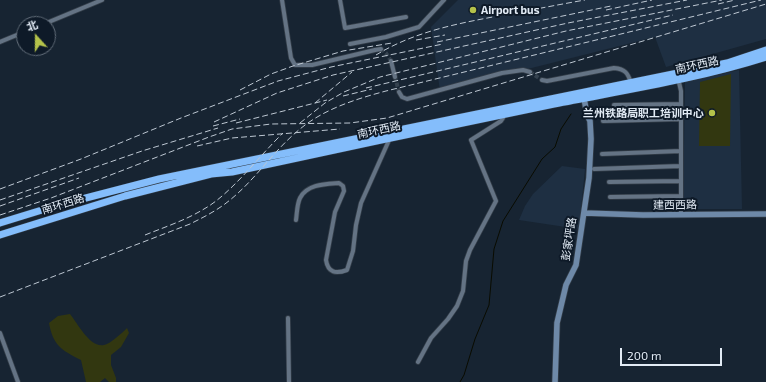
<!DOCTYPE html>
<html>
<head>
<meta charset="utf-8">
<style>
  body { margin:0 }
  #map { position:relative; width:766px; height:382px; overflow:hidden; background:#172432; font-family:"Exo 2","Noto Sans SC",sans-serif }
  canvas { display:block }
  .north { position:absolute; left:16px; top:16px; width:40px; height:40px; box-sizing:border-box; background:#0e1a28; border:1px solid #636e7a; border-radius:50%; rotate:339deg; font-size:11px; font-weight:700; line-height:16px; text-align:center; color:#e2ebf5 }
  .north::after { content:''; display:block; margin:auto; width:14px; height:18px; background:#b4c24a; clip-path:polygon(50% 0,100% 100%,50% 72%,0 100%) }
  .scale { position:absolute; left:620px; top:348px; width:102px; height:18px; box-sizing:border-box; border:2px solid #e2ebf5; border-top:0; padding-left:5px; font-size:12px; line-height:14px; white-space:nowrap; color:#e2ebf5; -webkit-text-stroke:3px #0e1a28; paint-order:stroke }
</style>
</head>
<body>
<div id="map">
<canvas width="766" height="382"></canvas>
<div class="north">北</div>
<div class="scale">200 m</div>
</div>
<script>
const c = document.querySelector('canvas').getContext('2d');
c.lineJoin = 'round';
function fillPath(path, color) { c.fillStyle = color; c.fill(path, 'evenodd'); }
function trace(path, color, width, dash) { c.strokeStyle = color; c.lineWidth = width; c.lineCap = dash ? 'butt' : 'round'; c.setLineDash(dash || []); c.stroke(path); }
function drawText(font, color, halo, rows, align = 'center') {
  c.font = font + ' "Exo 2","Noto Sans SC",sans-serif'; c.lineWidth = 4; c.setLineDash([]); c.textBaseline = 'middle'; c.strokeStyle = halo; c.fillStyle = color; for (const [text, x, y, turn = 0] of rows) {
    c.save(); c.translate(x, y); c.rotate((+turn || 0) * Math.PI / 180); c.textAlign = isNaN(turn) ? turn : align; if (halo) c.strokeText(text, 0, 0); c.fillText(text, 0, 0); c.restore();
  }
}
const built = new Path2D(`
  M458 0H766V39L666 67 655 37 440 91 431 27Z
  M739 70 742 209H683L685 82Z
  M562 166 585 169 579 229 519 220 525 206 533 194Z`);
const green = new Path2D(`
  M731 74 730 146H699L700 82Z
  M70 314C78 324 90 348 104 345 110 344 122 333 127 328L129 333 121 347 111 355V365L116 378V382H109L105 378 100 382H86L81 360C61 350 53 345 49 323L58 316Z`);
const stream = new Path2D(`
  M460 382 464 375 475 339 489 305 494 249 503 221 542 159 555 147 561 129 571 114`);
const streetTunnel = new Path2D(`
  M381 49 386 53 391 61
  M530 72 542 80
  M395 77 399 92`);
const street = new Path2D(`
  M282 0 291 58 295 65H312L375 50 381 49
  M340 0 345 28 406 17
  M44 24 102 0
  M0 42 24 32
  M350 44 386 37 419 27 444 0
  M391 61 395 77
  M678 78 681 91V215
  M542 80 547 81 614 68C625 69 628 73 631 83
  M399 92 402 97 407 99 502 73 523 70 530 72
  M614 105 681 104
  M603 121 681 119
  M602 154 681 151
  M594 169 681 166
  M609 182 681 181
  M610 197 681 196
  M296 220C297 213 297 204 300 198 307 184 326 184 339 183L343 186 344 191 335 212 326 260C328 273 336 274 347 270L353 251 356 225 361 203 390 138
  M288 318 289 382
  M0 333 18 382
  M418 362 431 338 448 319 457 306 463 291 466 261 470 250 496 201 471 140 501 121 503 118V115`);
const secondary = new Path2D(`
  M584 213 643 215 766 214
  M555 382 557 323 566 285 576 265 589 178 591 139 590 121 587 115 584 98`);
const highway = new Path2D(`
  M0 223 55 206 159 179 678 73 727 63 766 50
  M0 235 125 196 211 174 232 172C339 149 447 126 554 104 625 90 697 79 766 57`);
const rail = new Path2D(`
  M718 4 735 0
  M606 10 652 0
  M416 40 445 35
  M437 42 611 6
  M376 55C414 32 455 24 498 16 527 11 556 5 585 0
  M366 88 673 15
  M240 90 271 74 293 66 343 51 392 43
  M343 96 372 89
  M315 103 352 72
  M214 122 277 93 333 75 568 23 687 0
  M236 123 327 100
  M300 123 325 103 344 92 380 77 566 31 722 0
  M213 126 240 119
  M197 146 232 138 340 129
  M0 189 81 159 181 118 278 81 331 67 443 44
  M0 200 142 151 218 128
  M0 206 79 178
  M0 215 51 198 209 137 232 129 271 124 350 123 387 118 766 4
  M145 235C165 227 186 220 204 209 231 194 260 155 283 133
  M0 297 190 224C204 217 218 210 230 200 256 179 274 150 300 129 324 109 356 99 386 91L761 0`);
const markers = [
  [473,10,4,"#b4c24a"],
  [712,113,4,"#b4c24a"]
];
const poiNames = [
  ["Airport bus",481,10],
  ["兰州铁路局职工培训中心",704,113,"right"]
];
const streetNames = [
  ["南环西路",697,65,-12],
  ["南环西路",379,130,-12],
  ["南环西路",63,204,-17],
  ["建西西路",675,205,-1],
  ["彭家坪路",569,239,-81]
];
fillPath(built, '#1e2f42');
fillPath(green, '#323710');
trace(stream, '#0a0c00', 1);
trace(streetTunnel, '#35424f', 4, [4, 2]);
trace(street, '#343e49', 5.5);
trace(secondary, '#343e49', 7);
trace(highway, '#343e49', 8);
trace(street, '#647384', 4);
trace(secondary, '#6e89a8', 5.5);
trace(highway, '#84bdfb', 7);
trace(rail, '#bec8d3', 1, [6, 3]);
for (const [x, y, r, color] of markers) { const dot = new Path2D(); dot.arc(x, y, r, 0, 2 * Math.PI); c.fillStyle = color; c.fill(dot); trace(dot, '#0e1a28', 1.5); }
drawText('bold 11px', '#e2ebf5', '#0e1a28', poiNames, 'left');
drawText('11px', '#e2ebf5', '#0e1a28', streetNames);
</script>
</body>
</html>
